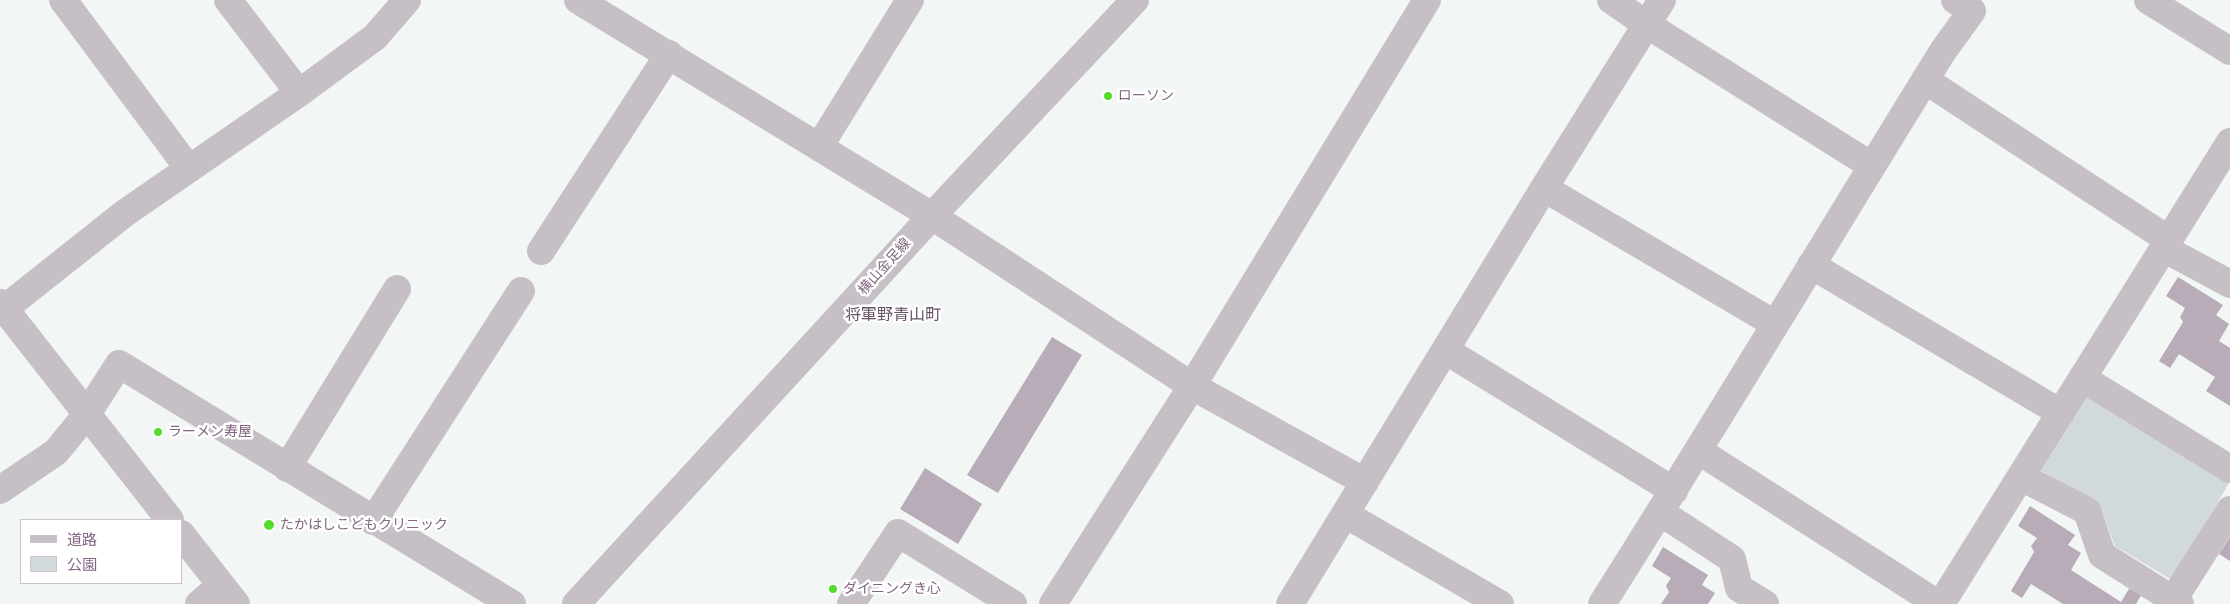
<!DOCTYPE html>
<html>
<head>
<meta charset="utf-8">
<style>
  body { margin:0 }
  #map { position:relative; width:2230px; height:604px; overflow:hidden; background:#f2f6f4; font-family:Signika,"Noto Sans JP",sans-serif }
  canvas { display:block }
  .legend { position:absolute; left:20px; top:519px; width:162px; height:65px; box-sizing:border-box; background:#fff; border:1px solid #cdc2cd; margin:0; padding:6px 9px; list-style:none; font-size:15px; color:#816682 }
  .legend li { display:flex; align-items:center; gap:10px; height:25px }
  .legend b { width:25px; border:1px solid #cdc2cd }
</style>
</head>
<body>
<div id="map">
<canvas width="2230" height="604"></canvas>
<ul class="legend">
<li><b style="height:6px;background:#c6bfc6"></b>道路</li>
<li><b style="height:14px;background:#d1d9da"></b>公園</li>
</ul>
</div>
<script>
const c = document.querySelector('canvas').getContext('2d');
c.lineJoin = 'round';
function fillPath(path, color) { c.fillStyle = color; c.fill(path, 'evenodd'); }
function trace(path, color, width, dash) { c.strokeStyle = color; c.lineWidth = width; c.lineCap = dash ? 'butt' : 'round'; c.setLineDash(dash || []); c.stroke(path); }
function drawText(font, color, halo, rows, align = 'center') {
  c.font = font + ' Signika,"Noto Sans JP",sans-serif'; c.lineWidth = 5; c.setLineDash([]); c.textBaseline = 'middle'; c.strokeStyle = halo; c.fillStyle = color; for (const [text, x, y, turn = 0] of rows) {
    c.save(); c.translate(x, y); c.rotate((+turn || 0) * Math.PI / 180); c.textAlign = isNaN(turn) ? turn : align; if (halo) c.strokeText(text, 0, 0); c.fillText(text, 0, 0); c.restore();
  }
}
const green = new Path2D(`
  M2087 397 2229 483 2172 580 2115 546 2099 505 2041 471Z`);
const building = new Path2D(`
  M2178 277 2223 305 2216 315 2229 324 2219 341 2230 348V406L2206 391 2215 377 2179 354 2170 368 2159 361 2183 322 2180 317 2185 308 2166 296Z
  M1052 337 1082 355 998 493 967 475Z
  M925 468 982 504 958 544 900 509Z
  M2030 506 2075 535 2068 545 2081 553 2071 570 2121 602 2132 584 2143 592 2136 604H2063L2031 584 2022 598 2011 591 2034 552 2031 546 2037 538 2018 526Z
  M2230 537V561L2219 554Z
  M1663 547 1708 575 1702 585 1715 593 1708 604H1661L1669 592 1666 586 1671 578 1652 566Z`);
const minor = new Path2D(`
  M63 0 189 169
  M228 0 299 93
  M578 0 932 216 1192 386 1365 482
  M1611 0 1646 24 1872 166
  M2148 0 2230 51
  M1925 80 2169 240
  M819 147 910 0
  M1544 188 1775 324
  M2163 248 2230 284
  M541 251 669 54
  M1811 265 2061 413
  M0 303 170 520
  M0 312 125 213 299 93 375 37 407 0
  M1445 350 1674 491
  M2082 378 2230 469
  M1699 451 1938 604
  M287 468 397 289
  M2021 477 2087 511 2102 555 2180 604
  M0 490 56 452 87 414 119 364 512 604
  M1660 512 1732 559 1739 588 1765 604
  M1345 514 1500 604
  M373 521 521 291
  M181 534 236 604
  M2173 600 2230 510
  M199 604 221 585
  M576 604 932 216 1135 0
  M851 604 898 533 1013 604
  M1053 604 1192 386 1427 0
  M1290 604 1544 188 1662 0
  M1602 604C1718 421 1829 235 1943 51L1972 11 1955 0
  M1941 604 2230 142`);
const markers = [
  [1108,96,5,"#54db2c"],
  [158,432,5,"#54db2c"],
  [269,525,6,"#54db2c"],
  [833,589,5,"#54db2c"]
];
const poiNames = [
  ["ローソン",1118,96],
  ["ラーメン寿屋",168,432],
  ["たかはしこどもクリニック",280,525],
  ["ダイニングき心",843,589]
];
const streetNames = [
  ["横山金足線",885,267,-48]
];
const quarterNames = [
  ["将軍野青山町",893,316]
];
fillPath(green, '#d1d9da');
fillPath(building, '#b8acb9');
trace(minor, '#c6bfc6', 28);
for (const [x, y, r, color] of markers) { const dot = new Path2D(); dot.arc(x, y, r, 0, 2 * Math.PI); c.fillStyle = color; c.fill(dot); trace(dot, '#fff', 2); }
drawText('14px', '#816682', '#fff', poiNames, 'left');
drawText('14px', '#816682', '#fff', streetNames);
drawText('16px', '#675367', '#fff', quarterNames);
</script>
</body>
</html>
